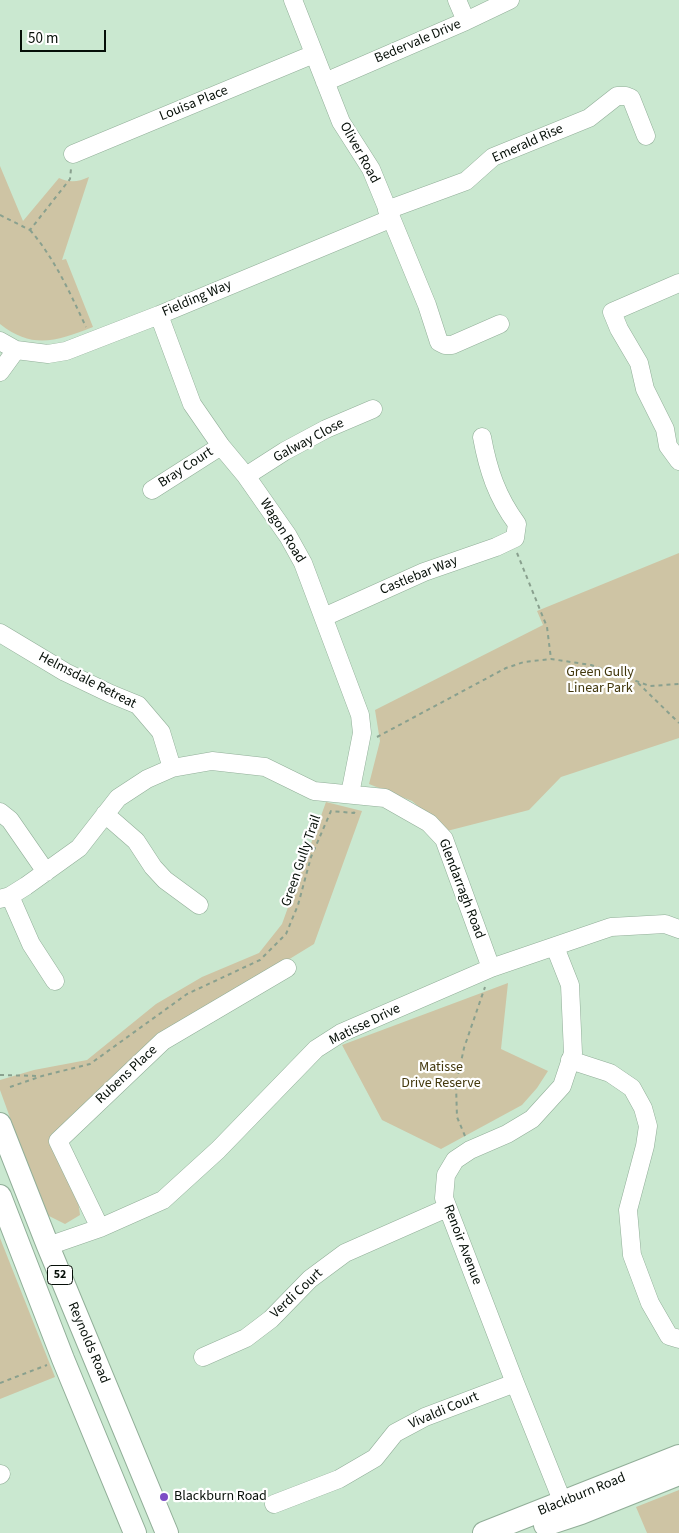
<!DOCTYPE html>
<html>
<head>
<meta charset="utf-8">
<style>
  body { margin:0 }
  #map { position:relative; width:679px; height:1533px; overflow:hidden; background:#cae8d0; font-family:"Source Sans 3",sans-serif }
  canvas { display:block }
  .scale { position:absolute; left:20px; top:30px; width:86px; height:22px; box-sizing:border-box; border:2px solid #060f08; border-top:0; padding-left:6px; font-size:15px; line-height:18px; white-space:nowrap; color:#060f08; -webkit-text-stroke:4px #fff; paint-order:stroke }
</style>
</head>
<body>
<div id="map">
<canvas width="679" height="1533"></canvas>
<div class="scale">50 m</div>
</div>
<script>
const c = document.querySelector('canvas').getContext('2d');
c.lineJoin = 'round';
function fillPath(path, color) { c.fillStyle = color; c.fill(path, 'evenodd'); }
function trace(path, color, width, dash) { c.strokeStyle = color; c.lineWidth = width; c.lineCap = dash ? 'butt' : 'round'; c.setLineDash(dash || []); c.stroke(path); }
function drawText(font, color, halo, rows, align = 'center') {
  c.font = font + ' "Source Sans 3",sans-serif'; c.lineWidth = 4.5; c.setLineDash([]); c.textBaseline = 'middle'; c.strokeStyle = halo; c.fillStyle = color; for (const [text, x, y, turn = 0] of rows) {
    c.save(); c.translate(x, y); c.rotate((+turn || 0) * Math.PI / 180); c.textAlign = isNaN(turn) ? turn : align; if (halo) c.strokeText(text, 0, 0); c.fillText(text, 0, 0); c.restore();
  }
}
const green = new Path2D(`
  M0 166 23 221 59 178C70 183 78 182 89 177L62 260 66 259 93 327C57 341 33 350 0 324Z
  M679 553V738L561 777 529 810 447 831 412 801 369 784 380 741 375 710 543 625 537 611Z
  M326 802 362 811 314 944 157 1040 50 1144 78 1200 80 1215 65 1224 45 1214 0 1090V1080L34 1070 87 1060 156 1004 202 977 259 953 282 924Z
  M508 983 501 1049 548 1071 537 1088 522 1105 441 1149 382 1120 342 1045Z
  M0 1238 55 1377 0 1399Z
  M679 1490V1533H647L636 1507Z`);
const path = new Path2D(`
  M0 215 30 230 70 179 71 169
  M30 230C55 259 70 293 86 327
  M517 553 547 627 551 659
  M638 683 679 723
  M377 737 506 668 524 662 551 659 591 665 650 686 679 684
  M0 1075 40 1076
  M10 1087 42 1076 90 1064 187 994 260 960 286 934 298 905 311 857 331 811 354 813 356 809
  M465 1136 457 1117 456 1085 464 1048 485 987
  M0 1383 47 1365`);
const minor = new Path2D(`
  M293 0 341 122 371 169 427 305 439 342 445 345H452L500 324
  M457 0 466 21
  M325 82 466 21 510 0
  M73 154 314 54
  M387 210 466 181 493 157 589 118 617 96H626L631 98 646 136
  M679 283 612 312 619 329 639 363 645 389 665 429 668 446 679 461
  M159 315 192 404 221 446 246 476 288 536 303 563 360 715 362 733 350 794
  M0 341 16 350 48 354 66 351 159 315 390 219
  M0 372 16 350
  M246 476 285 451 326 429 373 409
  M152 490 221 446
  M324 617 424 572 496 547 515 538 517 524C497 497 488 470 482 437
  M0 633 65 672 111 694 138 705 161 732 172 768
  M0 812 10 820 46 872
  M105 814 136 841 153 867 165 880 199 905
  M10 896 31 944 55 981
  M0 899 10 896 26 886 79 848 118 798 147 779 172 768 212 761 265 767 314 791 385 798 429 823 444 839 491 968
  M555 947 570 985 573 1053 562 1086 532 1119 507 1134 470 1150 455 1160 446 1175 444 1198 515 1383 563 1503
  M570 1060 610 1073 632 1088 643 1108 648 1126 645 1146 628 1210 632 1255 650 1303 669 1336 679 1339
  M100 1228 58 1141 163 1041 287 968
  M48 1246 100 1228 163 1200 218 1150 316 1049 341 1033 491 968 611 927 665 924 679 929
  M203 1357 246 1338 271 1319 310 1279 345 1253 447 1208
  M0 1475 1 1474
  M274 1504 339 1479 375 1458 395 1433 425 1417 515 1383`);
const major = new Path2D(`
  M0 1124 48 1246 167 1533
  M0 1196 63 1359 135 1533
  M545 1525 581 1513 679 1474
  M484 1533 679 1456`);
const markers = [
  [164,1497,5,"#7c4dc5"]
];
const shields = [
  [60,1275,25]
];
const shieldNames = [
  ["52",60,1275]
];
const streetNames = [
  ["Bedervale Drive",418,42,-23],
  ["Louisa Place",194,104,-22],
  ["Emerald Rise",528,144,-24],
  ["Oliver Road",359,153,61],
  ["Fielding Way",197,299,-23],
  ["Galway Close",309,441,-28],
  ["Bray Court",186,468,-33],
  ["Wagon Road",282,531,58],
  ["Castlebar Way",419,576,-22],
  ["Helmsdale Retreat",87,681,27],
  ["Green Gully Trail",302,861,-71],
  ["Glendarragh Road",461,889,69],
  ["Matisse Drive",365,1025,-26],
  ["Rubens Place",127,1075,-43],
  ["Renoir Avenue",462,1245,69],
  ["Verdi Court",297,1294,-43],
  ["Reynolds Road",88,1343,67],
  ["Vivaldi Court",444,1411,-23],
  ["Blackburn Road",582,1495,-22]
];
const parkNames = [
  ["Green Gully",600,673],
  ["Linear Park",600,689],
  ["Matisse",441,1068],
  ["Drive Reserve",441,1084]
];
const poiNames = [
  ["Blackburn Road",174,1497]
];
fillPath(green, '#cec4a4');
trace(minor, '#91ae98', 19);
trace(major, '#91ae98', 24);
trace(path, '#89a08e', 2, [4, 4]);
trace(minor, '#fff', 18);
trace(major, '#fff', 22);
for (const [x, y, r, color] of markers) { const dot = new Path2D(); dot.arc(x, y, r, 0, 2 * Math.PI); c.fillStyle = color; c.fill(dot); trace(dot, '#fff', 2); }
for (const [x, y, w] of shields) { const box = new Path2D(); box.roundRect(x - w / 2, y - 9.5, w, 19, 4); c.fillStyle = '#fff'; c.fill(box); trace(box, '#060f08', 1); }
drawText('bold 12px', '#060f08', null, shieldNames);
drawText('14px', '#060f08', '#fff', streetNames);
drawText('14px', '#42370c', '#fff', parkNames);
drawText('14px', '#060f08', '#fff', poiNames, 'left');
</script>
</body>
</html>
